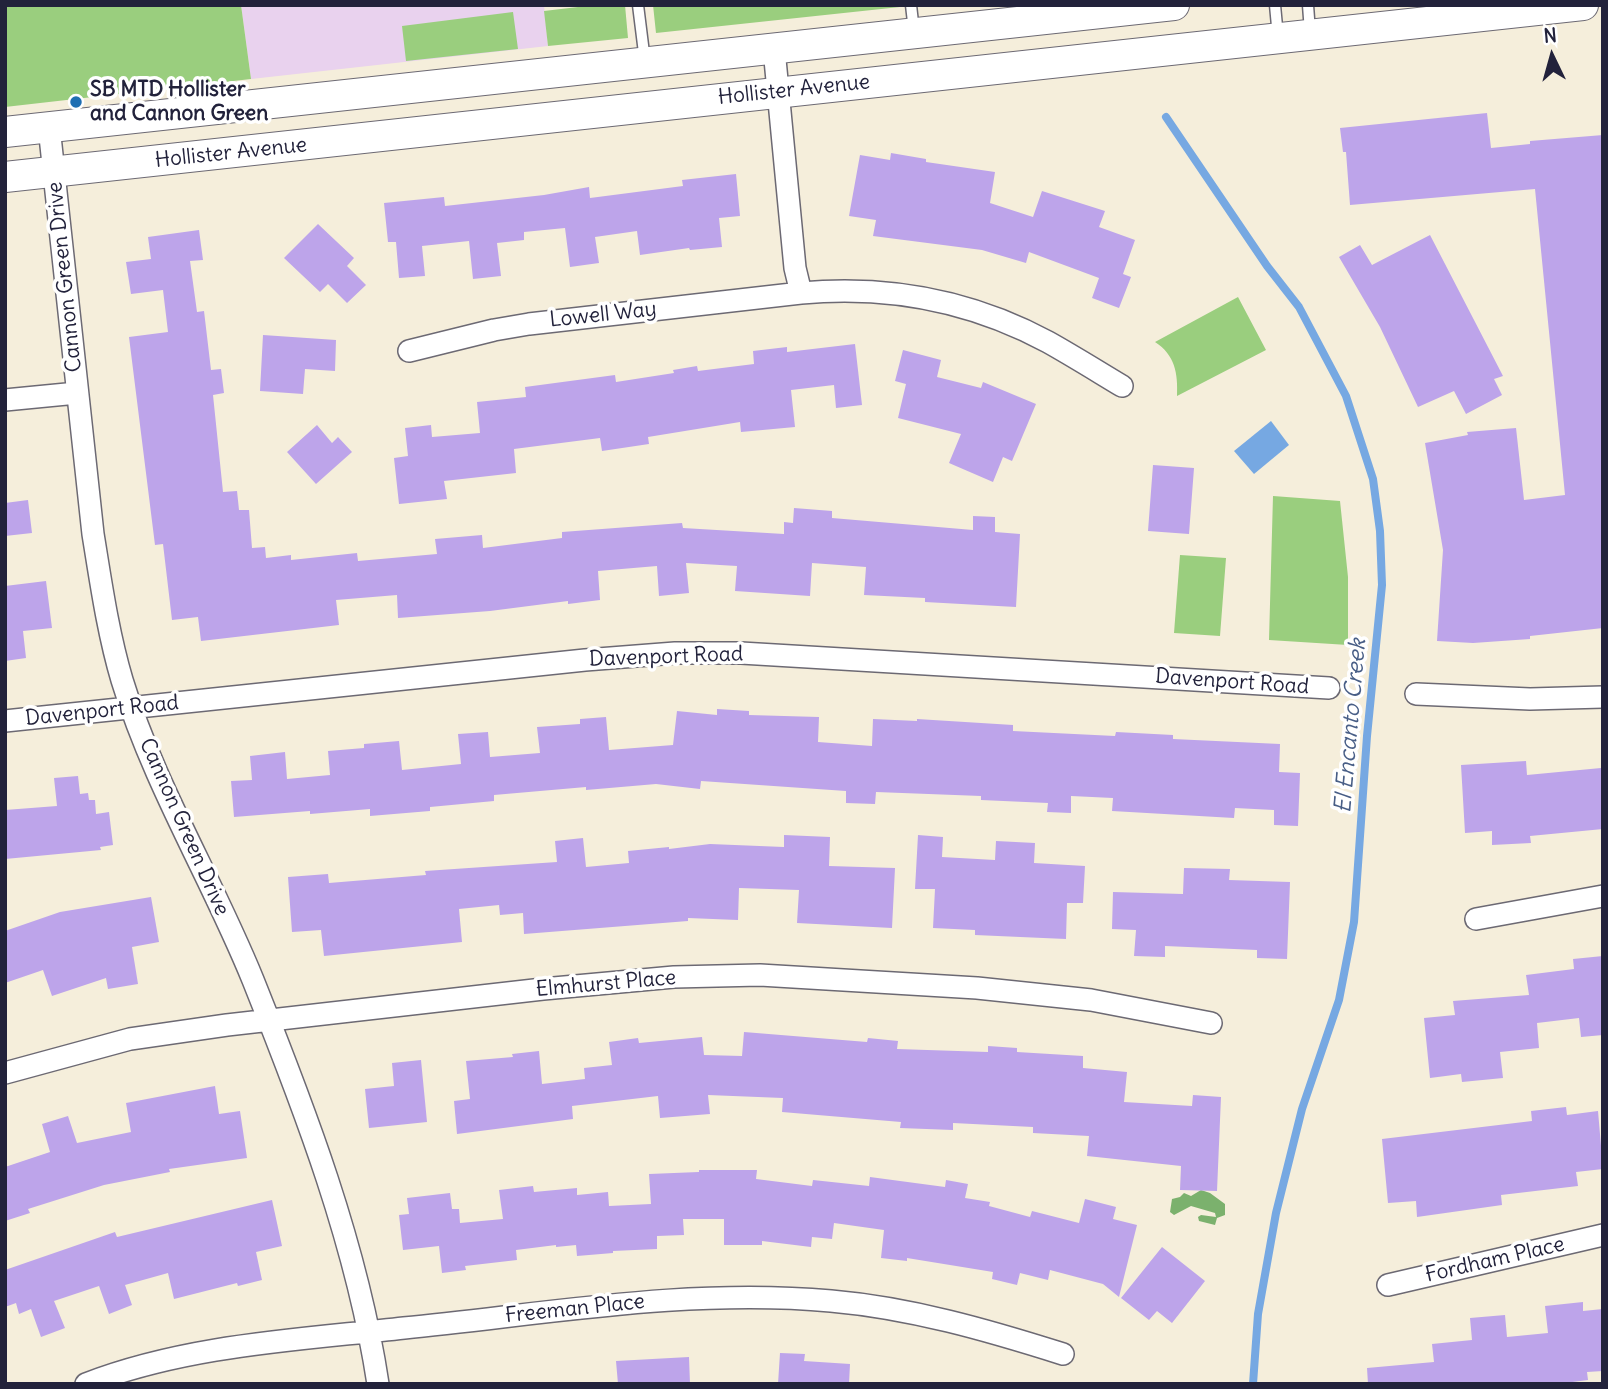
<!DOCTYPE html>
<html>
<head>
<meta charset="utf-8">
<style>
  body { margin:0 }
  #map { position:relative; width:1608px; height:1389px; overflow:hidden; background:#f5eedb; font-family:Delius,sans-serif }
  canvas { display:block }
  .frame { position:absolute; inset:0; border:7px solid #22223b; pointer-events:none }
  .north { position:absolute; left:1517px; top:21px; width:70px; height:70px; -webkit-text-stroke:5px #fff; paint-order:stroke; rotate:355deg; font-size:19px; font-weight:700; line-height:28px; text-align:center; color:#22223b }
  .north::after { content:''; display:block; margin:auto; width:24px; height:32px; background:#22223b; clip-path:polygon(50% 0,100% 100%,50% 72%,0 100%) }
</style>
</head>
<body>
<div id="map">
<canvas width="1608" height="1389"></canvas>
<div class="frame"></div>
<div class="north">N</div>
</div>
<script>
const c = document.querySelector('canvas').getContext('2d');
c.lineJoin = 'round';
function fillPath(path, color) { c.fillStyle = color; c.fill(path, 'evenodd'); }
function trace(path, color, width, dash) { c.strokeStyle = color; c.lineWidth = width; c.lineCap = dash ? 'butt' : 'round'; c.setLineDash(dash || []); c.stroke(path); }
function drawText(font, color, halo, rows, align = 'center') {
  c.font = font + ' Delius,sans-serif'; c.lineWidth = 7; c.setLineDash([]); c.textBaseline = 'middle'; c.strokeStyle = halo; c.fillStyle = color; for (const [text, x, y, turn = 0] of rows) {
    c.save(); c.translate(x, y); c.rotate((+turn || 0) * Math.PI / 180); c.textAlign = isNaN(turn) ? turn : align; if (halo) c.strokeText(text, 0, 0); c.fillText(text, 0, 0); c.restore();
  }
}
const built = new Path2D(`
  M241 5H544L548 46 251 79Z`);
const green = new Path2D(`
  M5 5H241L251 79 5 107Z
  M595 5H625L628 38 548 46 544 11Z
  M653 5H900V7L656 33Z
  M513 12 518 49 406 61 402 26Z
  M1238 297 1266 350 1177 396C1178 373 1175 355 1155 342Z
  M1273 496 1340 501 1348 577V645L1269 640Z
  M1180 555 1226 558 1220 636 1174 633Z`);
const forest = new Path2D(`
  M1201 1190 1210 1193 1225 1204V1215L1217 1218 1215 1225 1199 1221 1198 1217 1201 1215 1216 1217 1215 1213 1191 1206 1174 1215 1170 1212 1172 1199 1180 1197 1184 1193 1191 1196Z`);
const water = new Path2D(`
  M1271 421 1289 445 1254 474 1234 451Z`);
const stream = new Path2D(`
  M1166 117 1267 266 1299 307 1346 396 1373 479 1380 531 1382 585 1367 736 1354 922 1339 1000 1302 1109 1276 1213 1258 1314 1253 1384`);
const building = new Path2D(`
  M1487 113 1491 148 1530 144V141L1603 135V628L1530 636V639L1473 643 1437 641 1443 550 1425 443 1468 435 1467 432 1516 428 1524 500 1565 495 1535 189 1350 205 1346 152H1343L1340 128Z
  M891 153 926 159V162L995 172 990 203 1033 217 1042 191 1105 211 1099 227 1135 240 1123 274 1131 277 1119 308 1092 298 1099 278 1029 252 1026 263 982 250 873 236 876 220 849 216 860 155 890 160Z
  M736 174 740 216 719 218 722 247 690 250 689 248 640 255 637 231 595 237 599 263 570 267 565 228 524 232V240L497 243 501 276 473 279 469 241 422 246 425 276 399 278 396 242H388L384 203 444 197 445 206 544 195 589 187 590 198 683 186 682 180Z
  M318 224 354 258 347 266 366 285 347 303 328 284 320 292 284 258Z
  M199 230 203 260 190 261 197 312 204 311 211 370 221 369 224 393 213 395 223 492 237 491 239 510H249L252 548 265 547 266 558 291 555V560L357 553 358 561 437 554 435 539 482 535 483 548 562 538V532L682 523 683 528 784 534V522L793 523 794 508 832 511V518L973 530V516L995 517V532L1020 534 1016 607 925 602V598L864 595 866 567 812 563 810 596 735 591 737 566 686 563 689 593 659 596 657 566 598 571 600 600 568 604V601L490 611 398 618 397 595 336 600 339 625 201 641 198 617 172 620 163 544 155 545 129 337 168 332 163 290 131 294 126 262 151 259 148 237Z
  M1430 235 1503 376 1494 379 1502 395 1466 414 1454 391 1418 407 1380 327 1339 257 1360 245 1372 265Z
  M263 335 336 340 335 371 305 369 303 394 260 391Z
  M855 344 862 405 836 408 834 385 791 390 795 427 741 432 740 422 648 437 649 444 602 451 600 438 514 449 516 473 444 481 447 499 399 504 394 458 408 456 405 428 431 425 432 437 480 433 477 402 526 397 525 387 615 375 616 382 674 373 673 370 697 366 698 371 754 364 753 351 787 347V352Z
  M903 350 941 360 937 377 981 388 983 382 1036 404 1012 461 1003 457 993 482 949 463 961 434 898 418 906 384 895 381Z
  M317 425 332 443 338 437 352 452 316 484 287 452Z
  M1153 465 1194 468 1189 534 1148 531Z
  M28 500 32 533 5 536V503Z
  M46 581 52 628 23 631 26 658 5 661V586Z
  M717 709 749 711V715L819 717 818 742 872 746 873 719 917 721V719L1013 725V731L1115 736 1116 732 1173 735V739L1280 744 1279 772 1300 773 1298 826 1274 825V810L1235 808 1234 818 1112 811 1113 798 1071 796V813L1047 812 1048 803 981 800V796L876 792 875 804 846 803V791L701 781 700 789 656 784 586 790V787L494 795V801L430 807V811L370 816V809L310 814V811L234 817 231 781 252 780 250 756 285 752 287 779 330 775 328 751 364 748V744L399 741 402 770 461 764 458 734 488 732 490 757 540 753 537 727 580 724V719L606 717 609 750 673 745 677 711 717 715Z
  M1526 761 1527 775 1601 768 1603 829 1530 836 1531 843 1492 845V831L1465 833 1461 765Z
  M78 776 80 794 88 793 89 800H95L96 814 109 812 113 845 100 847 101 850 5 859V810L57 806 54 778Z
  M784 835 830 837 829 866 895 868 892 928 797 923 799 890 739 888 738 920 688 918V921L524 934 523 913 500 915 499 905 459 909 462 942 324 956 321 930 292 932 288 877 328 874 329 883 426 875 425 871 557 862 555 841 583 838 586 867 629 863 628 851 669 847V849L710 844 784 847Z
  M918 835 943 837 942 857 995 860 996 841 1035 843 1034 863 1085 866 1083 903H1067L1066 939 975 935V930L933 928 935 889H915Z
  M1184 868 1230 869 1229 880 1290 882 1287 959 1257 958V950L1165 946V957L1134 956 1136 930 1112 929 1113 892 1183 894Z
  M151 897 159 942 132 947 138 984 108 989 106 978 52 996 43 970 5 983V931L60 912Z
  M1603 956V1035L1581 1037 1579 1018 1537 1023 1539 1048 1500 1052 1503 1078 1462 1082 1461 1074 1430 1078 1424 1018 1455 1015 1453 1001 1529 995 1526 975 1574 969 1573 959Z
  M744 1032 867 1042 868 1038 898 1041 897 1049 988 1052V1046L1017 1048V1052L1083 1056V1068L1127 1072 1124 1102 1192 1106 1193 1095 1221 1097 1217 1191 1180 1190 1181 1166 1087 1156 1089 1136 1033 1133V1127L953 1123V1130L900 1128 901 1122 782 1112 783 1098 708 1095 710 1114 660 1118 658 1096 572 1106 573 1119 457 1134 454 1101 470 1099 466 1061 513 1057 512 1054 539 1051 542 1084 585 1079 584 1068 612 1065 609 1042 638 1038 639 1043 702 1037 704 1055 742 1056Z
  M421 1060 427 1122 369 1128 365 1089 394 1086 392 1063Z
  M215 1086 219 1114 240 1111 247 1158 169 1169 170 1172 104 1185 28 1209 30 1213 5 1221V1167L50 1152 42 1124 68 1116 77 1143 131 1132 126 1103Z
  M1566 1107 1567 1115 1598 1111 1603 1169 1576 1172 1578 1186 1501 1195 1502 1205 1417 1217 1416 1201 1388 1203 1382 1139 1532 1121 1531 1111Z
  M699 1170H757L756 1179 812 1186 813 1180 869 1186 870 1177 945 1187 946 1180 968 1184 965 1198 990 1202 989 1206 1030 1217 1032 1211 1079 1223 1085 1199 1116 1207 1113 1219 1137 1225 1119 1297 1103 1284 1050 1270 1048 1280 1020 1273 1017 1285 992 1279 993 1272 907 1258V1261L881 1258 884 1230 834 1223 832 1239 812 1237 811 1247 762 1241V1245H724V1219H683L684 1235 657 1236V1249L613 1251V1253L577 1256 576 1245 556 1247V1245L516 1250 517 1260 465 1266 466 1270 442 1273 439 1246 403 1250 399 1215 409 1214 407 1198 450 1193 452 1209H459L460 1223 503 1219 499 1190 533 1186 534 1192 577 1188V1195L608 1192 609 1206 651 1204 649 1174 699 1172Z
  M272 1200 282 1246 256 1252 262 1280 238 1286 237 1283 174 1299 168 1273 125 1285 132 1305 109 1314 99 1286 54 1301 65 1328 41 1337 31 1309 19 1314 16 1303 5 1307V1270L115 1232 117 1237Z
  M1162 1247 1205 1281 1172 1323 1157 1311 1149 1320 1121 1298Z
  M1583 1302V1311L1603 1309V1371L1587 1372 1588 1380 1557 1384H1368L1367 1368 1434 1362 1432 1344 1472 1340 1470 1318 1505 1315 1507 1337 1548 1333 1545 1306Z
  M780 1353 805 1354 804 1361 850 1364 849 1384H778Z
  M689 1357 690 1384H618L616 1361Z`);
const service = new Path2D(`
  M638 5 645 61
  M911 5 914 31
  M1275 5 1278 37
  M1308 5 1310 32`);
const minor = new Path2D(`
  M774 49 795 268 801 293
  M49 127 93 534C101 583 108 633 122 680 154 785 212 879 253 980 305 1110 357 1245 378 1384
  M409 351 494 330 529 324 801 293C889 285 970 300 1048 342 1073 356 1097 371 1122 386
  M5 400 77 393
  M1416 694 1530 699 1603 697
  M5 721 585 660 675 653H741L1329 688
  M1476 919 1603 896
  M5 1073 130 1039 227 1025 543 989 674 977 760 975 977 988 1091 1000 1211 1023
  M1388 1285 1603 1235
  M86 1384C187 1345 297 1340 404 1328 546 1314 688 1288 831 1301 911 1308 987 1330 1063 1354`);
const secondary = new Path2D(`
  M5 132 1174 5
  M5 177 1583 5`);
const markers = [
  [76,102,7,"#1f6fb2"]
];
const poiNames = [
  ["SB MTD Hollister",90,90],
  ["and Cannon Green",90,114]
];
const streetNames = [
  ["Hollister Avenue",794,90,-6],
  ["Hollister Avenue",231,153,-6],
  ["Cannon Green Drive",65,277,-96],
  ["Lowell Way",603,315,-6],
  ["Davenport Road",666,657,-2],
  ["Davenport Road",1232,682,4],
  ["Davenport Road",102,711,-6],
  ["Cannon Green Drive",184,827,66],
  ["Elmhurst Place",606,984,-5],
  ["Fordham Place",1495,1260,-13],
  ["Freeman Place",575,1309,-6]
];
const waterNames = [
  ["El Encanto Creek",1351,726,-85]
];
fillPath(built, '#e9d2ee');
fillPath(green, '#9ace7e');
fillPath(forest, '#7bb16d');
fillPath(water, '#76a8e2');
trace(stream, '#76a8e2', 8);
fillPath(building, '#bda4ea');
trace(service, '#6c6973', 13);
trace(minor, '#6c6973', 24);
trace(secondary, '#6c6973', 32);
trace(service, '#fff', 10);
trace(minor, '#fff', 21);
trace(secondary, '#fff', 30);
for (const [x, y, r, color] of markers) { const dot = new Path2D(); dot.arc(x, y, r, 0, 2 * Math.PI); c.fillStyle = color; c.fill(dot); trace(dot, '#fff', 2.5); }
drawText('bold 21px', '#22223b', '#fff', poiNames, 'left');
drawText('21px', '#22223b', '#fff', streetNames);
drawText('italic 23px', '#485e86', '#fff', waterNames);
</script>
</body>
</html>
